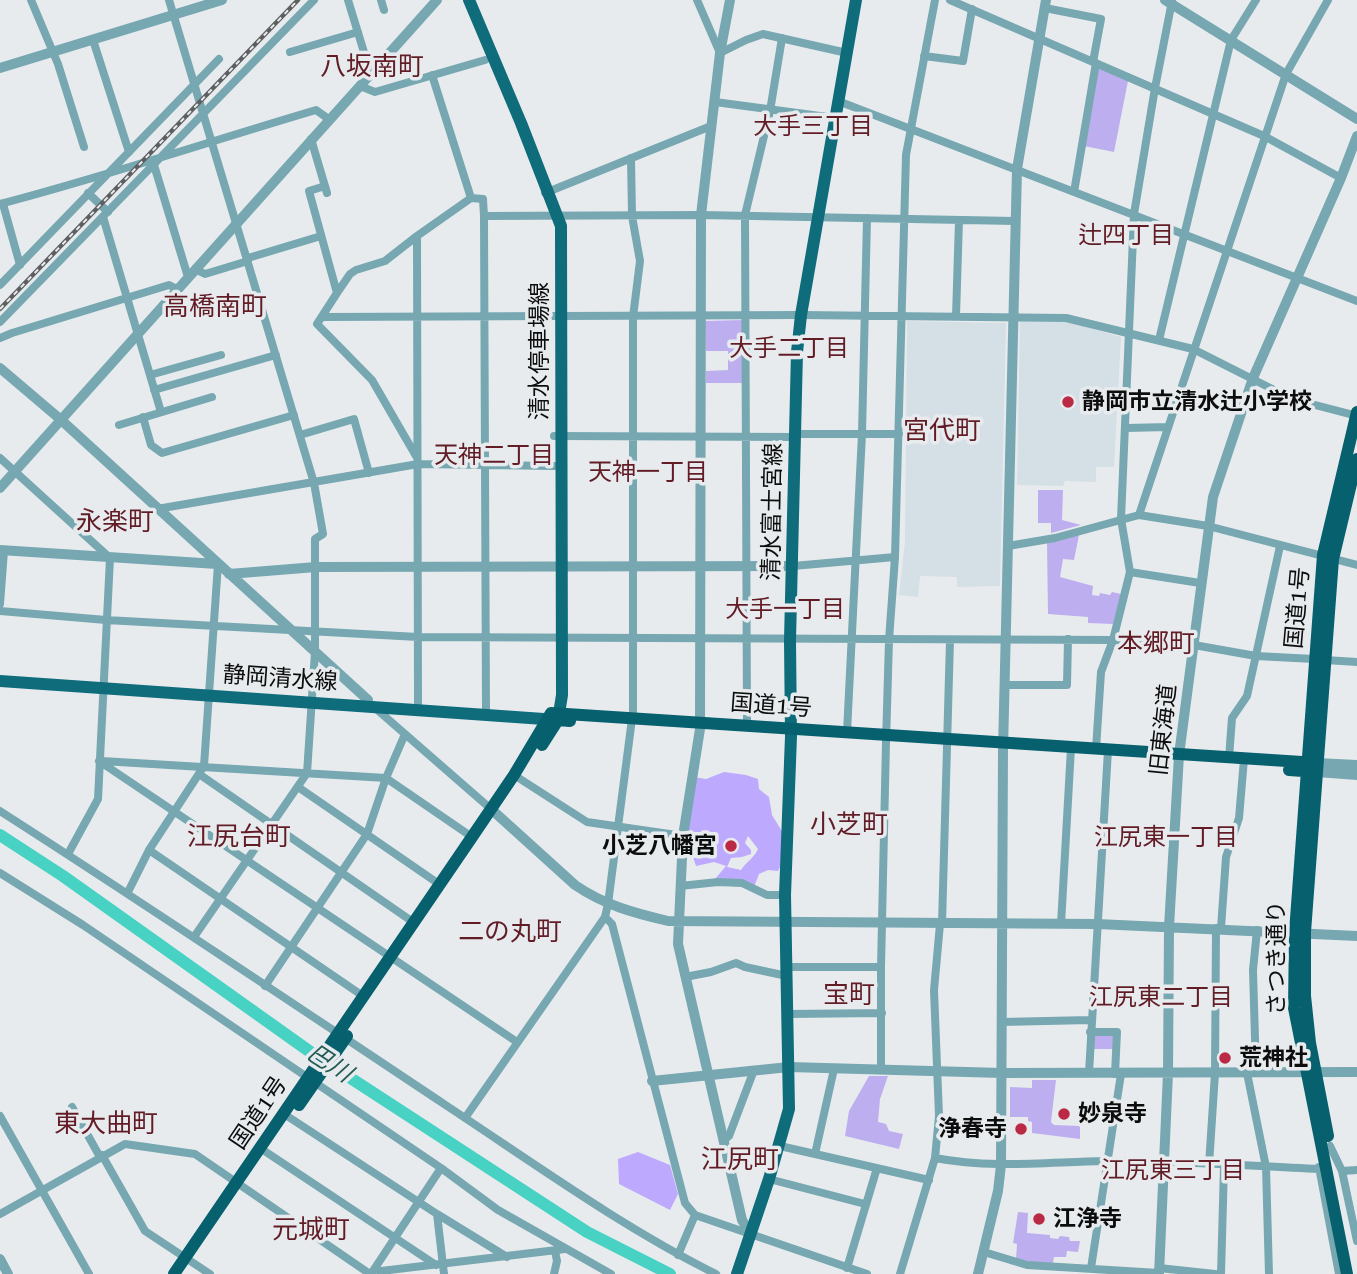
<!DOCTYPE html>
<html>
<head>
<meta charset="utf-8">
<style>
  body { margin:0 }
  canvas { display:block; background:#e8ebee }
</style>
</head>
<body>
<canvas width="1357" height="1274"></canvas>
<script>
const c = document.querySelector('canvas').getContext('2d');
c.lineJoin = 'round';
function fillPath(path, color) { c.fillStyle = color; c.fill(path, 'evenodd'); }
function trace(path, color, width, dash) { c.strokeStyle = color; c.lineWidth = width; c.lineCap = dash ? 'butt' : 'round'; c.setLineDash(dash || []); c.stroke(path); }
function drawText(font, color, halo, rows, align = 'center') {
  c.font = font + ' "Roboto Serif","Noto Sans JP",serif'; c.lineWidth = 7; c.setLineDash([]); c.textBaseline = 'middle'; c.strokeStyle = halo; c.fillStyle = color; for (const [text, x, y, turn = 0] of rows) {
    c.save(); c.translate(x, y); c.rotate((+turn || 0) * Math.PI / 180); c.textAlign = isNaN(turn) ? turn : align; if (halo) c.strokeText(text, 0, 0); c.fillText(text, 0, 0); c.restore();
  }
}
const built = new Path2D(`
  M907 321 1006 323 1000 586 957 587V577L920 576 918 597 899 595 905 542Z
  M1020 321 1069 322 1121 337 1114 467H1096V482L1065 481 1063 486 1017 485Z`);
const green = new Path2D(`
  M1098 68 1128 81 1114 152 1084 146Z
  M744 320 745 383H706V371L728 370V351H706L705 321Z
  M1038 490H1063L1062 520 1081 525 1051 533V523H1038Z
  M1079 535 1074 560 1063 559 1060 577 1093 586 1092 595 1099 596 1100 593 1110 595 1112 592 1121 594 1113 624 1088 623V617L1048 614 1047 543Z
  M1094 1034H1115V1049H1094Z
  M869 1076H888L880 1099 878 1122 886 1124 889 1131 903 1134 899 1149 845 1136 849 1111Z
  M1032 1080H1056L1051 1122 1054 1125 1080 1126V1139L1032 1133V1122L1028 1121V1117H1010V1087L1032 1088Z
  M1018 1212 1028 1213 1027 1233 1050 1235V1238L1058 1239 1060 1236 1069 1237 1070 1241H1080L1078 1252 1067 1251 1066 1257H1054L1053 1263 1030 1262 1016 1259 1017 1244 1013 1243Z`);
const forest = new Path2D(`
  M724 772 746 775 758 779 759 789 769 797 772 815 783 833 780 867 778 871 768 870 759 874 754 887 715 879 726 866 714 862 696 866 693 857 683 850 693 777 706 779ZM748 836 758 849C754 858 746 862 741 870L727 867 731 858 742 857 751 854V850L745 843Z
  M638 1152 670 1165 678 1194 670 1210 619 1184 618 1159Z`);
const river = new Path2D(`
  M0 835 63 876 309 1051 587 1232 670 1274`);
const minor = new Path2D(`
  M31 0 58 64 84 147
  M169 0 314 483 323 534 315 539V652L307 773 194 937
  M348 0 367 62 374 70
  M381 0 384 10
  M697 0 720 53 746 40 763 34 847 53
  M950 0 1264 136 1341 178
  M1045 8 1101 19 1093 62
  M93 40 129 152
  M290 52 358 32
  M924 56 963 61 972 9
  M432 75 471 198
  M360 86 375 92 485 60
  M838 101 1357 301
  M715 102 835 118
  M311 139 327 193
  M154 165 188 277
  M325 186 309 191 337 293 317 324 372 380 416 456
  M1074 192 1096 63
  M88 193 108 212
  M545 193 711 126
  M0 204C107 176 211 141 316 110L330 120
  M3 204 20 265
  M103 217 161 412
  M248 258 321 236
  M195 269 205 274 248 261
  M0 285 219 59
  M337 293 350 274 356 270 385 261 417 236
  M956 316 959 220
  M323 317 801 315 1066 318 1193 349 1292 399 1357 416
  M0 322 314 0
  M0 338 12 333 169 285 177 289
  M1159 340 1231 40 1256 0
  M150 375 221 355
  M154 390 276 355
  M143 417 151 445 162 453 294 415
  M119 425 212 397
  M1126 428 1168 427
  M796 434H899
  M300 435 354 419 369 473
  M554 436 796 437
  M0 458 110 558 98 799 68 854
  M157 509 418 464 555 466
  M1139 515 1286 74 1328 0
  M1008 546 1055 538 1139 515 1208 526 1357 565
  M793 566 895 557
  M1130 572 1200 583
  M0 604 4 551
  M0 611 106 620 418 637 1113 640 1194 645 1256 656 1314 659
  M1325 660 1357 662
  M1005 685H1067L1068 639
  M418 703 417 236 471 198 483 199 484 216
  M374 707 491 809
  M486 710 484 216 701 215 1015 221
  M747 726 745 215 770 111 782 38
  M847 732 862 434 867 218
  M1096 749 1101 672 1113 640 1130 572 1121 519 1134 214 1155 88 1172 1
  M1229 758 1232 718 1247 696 1280 546
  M99 761 517 1042
  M102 761 386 778 472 837
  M199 774 413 922
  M514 775 587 822 683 836
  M298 787 439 884
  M0 811C150 907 298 1007 447 1106 535 1164 622 1227 716 1274
  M149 850 363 996
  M0 873 83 925 441 1168 498 1210 611 1274
  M680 886 718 882 742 883 767 895H785
  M128 892 149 850 204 766 218 564
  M605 917 612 924 685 1203 695 1215 867 1274
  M942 924 950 640
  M1061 924 1071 748
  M1221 928 1226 857 1239 818 1244 759
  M787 967H881
  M685 977 711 972 736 963 745 967 787 976
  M265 986 367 834 386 778 405 734
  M788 1014 882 1013
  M1001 1022 1090 1020
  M1090 1032H1117L1115 1074
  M881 1070V967L886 742 889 640 895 557 906 155 935 0
  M1089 1073 1108 750
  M1247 1073 1266 1167 1269 1274
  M1256 1073 1253 970 1257 930
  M72 1107 100 1157
  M284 1114 437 1214 444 1274
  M0 1116 89 1274
  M465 1118 605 917 608 904 633 711V317L640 261 632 216 631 158
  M723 1141 729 1136 754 1070
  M780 1146 929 1180
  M1330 1146 1342 1171 1357 1241
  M260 1148 436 1265
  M815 1154 834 1069
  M102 1155 145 1231 210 1274
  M935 1158C992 1169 1048 1162 1105 1161 1176 1160 1248 1166 1319 1169
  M1209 1165 1215 1073 1216 928
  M1319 1167 1339 1274
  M1342 1171 1357 1170
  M769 1179 865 1204
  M0 1214 125 1144 195 1154 370 1274
  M437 1214 507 1257
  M984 1252 1027 1265 1159 1273
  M678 1255 695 1215
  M847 1268 877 1168
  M1091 1268 1121 1074
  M1159 1268 1215 1274
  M375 1269 381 1271 565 1249
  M373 1271 441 1168
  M554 1274 557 1261 555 1251
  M900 1274 935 1158 939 1116 934 990 940 924
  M1221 1274 1224 1166`);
const tertiary = new Path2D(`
  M730 0 720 53 701 215 700 729 683 836 678 944 742 1220 751 1235
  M1165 0 1357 119
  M0 68 222 0
  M0 368 60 419 368 700
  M0 488 437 0
  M0 550 217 564
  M229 574 316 567 793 566
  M1317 763 1357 765
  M1317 772 1357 775
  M491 809 575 885C604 905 634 913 668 921L1097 924 1357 936
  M652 1081 789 1067 1002 1073 1357 1072
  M0 1259 8 1274
  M978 1274 998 1191 1001 1165 1003 750 1017 169 1046 0
  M1159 1274 1168 1073 1169 927 1179 755 1213 497 1253 378 1341 178 1357 136`);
const primary = new Path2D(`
  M0 681 558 720 562 695 561 226 521 123 469 0
  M737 1274 769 1179 789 1109 785 895 791 736 790 640 797 352 801 315 856 0`);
const trunk = new Path2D(`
  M542 745 558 720 570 721
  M1289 770 1317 772
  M299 1105 347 1036
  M1328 1136 1310 1043 1305 996V932L1333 559 1357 459
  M174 1274 472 837 514 775 551 713 1317 763
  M1347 1274 1294 1008 1295 932 1323 555 1357 412`);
const rail = new Path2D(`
  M0 309 298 0`);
const markers = [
  [1068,402,7,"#bb2a44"],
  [731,846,7,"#bb2a44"],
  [1225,1058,7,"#bb2a44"],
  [1064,1114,7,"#bb2a44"],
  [1021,1129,7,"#bb2a44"],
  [1039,1219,7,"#bb2a44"]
];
const streetNames = [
  ["清水停車場線",540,351,-90],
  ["清水富士宮線",773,512,-89],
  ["国道1号",1298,608,-85],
  ["静岡清水線",280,679,4],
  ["国道1号",771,706,4],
  ["旧東海道",1164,730,-84],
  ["さつき通り",1277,958,-90],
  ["国道1号",259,1113,-56]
];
const poiNames = [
  ["静岡市立清水辻小学校",1082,402],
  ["小芝八幡宮",717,846,"right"],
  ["荒神社",1239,1058],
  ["妙泉寺",1078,1114],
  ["浄春寺",1007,1129,"right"],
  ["江浄寺",1053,1219]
];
const neighbourhoodNames = [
  ["大手三丁目",813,127],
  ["辻四丁目",1126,236],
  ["大手二丁目",789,349],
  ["天神二丁目",494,456],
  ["天神一丁目",648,473],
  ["大手一丁目",785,610],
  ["江尻東一丁目",1166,838],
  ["江尻東二丁目",1161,998],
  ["江尻東三丁目",1173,1171]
];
const waterNames = [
  ["巴川",329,1064,33]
];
const quarterNames = [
  ["八坂南町",372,67],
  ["高橋南町",215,307],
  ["宮代町",942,431],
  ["永楽町",115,522],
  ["本郷町",1156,644],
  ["小芝町",849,825],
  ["江尻台町",239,837],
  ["二の丸町",510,932],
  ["宝町",849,995],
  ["東大曲町",106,1124],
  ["江尻町",740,1160],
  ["元城町",311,1230]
];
fillPath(built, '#d5dfe6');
fillPath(green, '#bdafef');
fillPath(forest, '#bda9fe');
trace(river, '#47d2c3', 12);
trace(minor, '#77a8b2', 8);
trace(tertiary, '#77a8b2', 10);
trace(primary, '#0e6c7b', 12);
trace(trunk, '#07606e', 12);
trace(rail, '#5d5f60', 4.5);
trace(rail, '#e8ebee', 2, [5]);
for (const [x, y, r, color] of markers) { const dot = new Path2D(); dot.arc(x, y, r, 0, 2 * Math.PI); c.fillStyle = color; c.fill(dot); trace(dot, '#e8ebee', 2.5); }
drawText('23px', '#0c0d0d', '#e8ebee', streetNames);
drawText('bold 23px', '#0c0d0d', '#e8ebee', poiNames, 'left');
drawText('24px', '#611c25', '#e8ebee', neighbourhoodNames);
drawText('italic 24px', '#235b55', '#e8ebee', waterNames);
drawText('26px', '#611c25', '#e8ebee', quarterNames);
</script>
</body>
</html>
